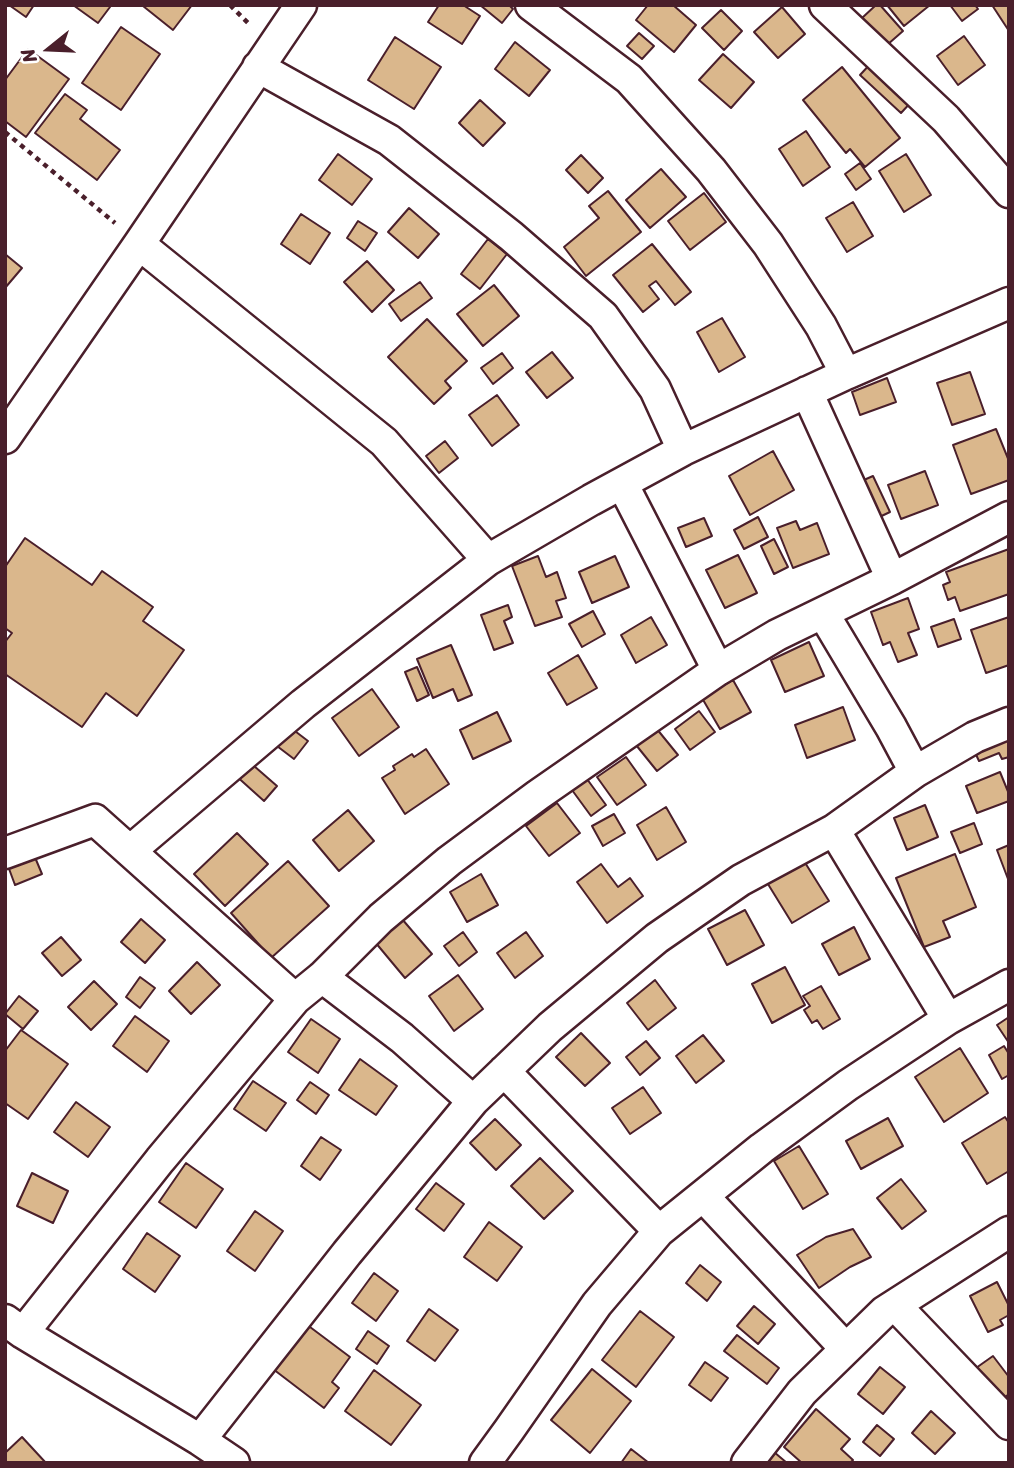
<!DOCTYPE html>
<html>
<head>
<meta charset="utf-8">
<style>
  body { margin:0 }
  #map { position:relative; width:1014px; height:1468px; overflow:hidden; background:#fff; font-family:Sriracha,sans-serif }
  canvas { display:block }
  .frame { position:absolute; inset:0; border:7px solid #4a1f2b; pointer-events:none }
  .north { position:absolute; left:14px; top:14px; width:70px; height:70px; -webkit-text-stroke:5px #fff; paint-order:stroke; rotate:252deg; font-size:19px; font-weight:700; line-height:28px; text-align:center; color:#4a1f2b }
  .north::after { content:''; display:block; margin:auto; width:24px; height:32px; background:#4a1f2b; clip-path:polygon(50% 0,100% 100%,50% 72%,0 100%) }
</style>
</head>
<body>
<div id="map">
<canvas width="1014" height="1468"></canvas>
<div class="frame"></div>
<div class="north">N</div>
</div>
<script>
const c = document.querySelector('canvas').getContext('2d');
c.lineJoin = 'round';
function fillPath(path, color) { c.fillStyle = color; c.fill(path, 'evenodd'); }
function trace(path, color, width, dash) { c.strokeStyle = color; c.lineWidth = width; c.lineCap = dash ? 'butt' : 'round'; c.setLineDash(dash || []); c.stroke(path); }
const building = new Path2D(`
  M9 5H34L26 17Z
  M73 5H107L110 7 98 23Z
  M144 5H192L173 30 143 6Z
  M439 5H463L480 16 462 44 428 22Z
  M480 5H509L513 9 502 23Z
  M648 5H673L696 25 674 52 636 20Z
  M876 5H880L903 31 887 45 862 18Z
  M887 5H930L904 26Z
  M950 5H975L978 9 962 21Z
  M992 5H1009V31Z
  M782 7 805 34 778 58 754 32Z
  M721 10 742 31 724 50 702 28Z
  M121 27 160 54 121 110 82 83Z
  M639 33 654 46 642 59 627 46Z
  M964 36 985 65 958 85 937 56Z
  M395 37 441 67 414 109 368 80Z
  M515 42 550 70 529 96 495 69Z
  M28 49 69 79 26 137 5 121V80Z
  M723 54 754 82 731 108 699 80Z
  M873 61 914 99 901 113 860 75Z
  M842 67 900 138 865 167 850 149 846 153 803 100Z
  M65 94 87 110 80 119 120 150 97 180 35 133Z
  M480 100 505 123 483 146 459 123Z
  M806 131 830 167 803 186 779 149Z
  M338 154 372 179 352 205 319 180Z
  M906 154 931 195 904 212 879 171Z
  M581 155 603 178 588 193 566 170Z
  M860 163 871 179 856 190 845 174Z
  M661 169 686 197 650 228 626 200Z
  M608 191 641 232 586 276 564 247 599 218 589 206Z
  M704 193 726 222 690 250 668 221Z
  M853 202 873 236 847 252 826 218Z
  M409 208 439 234 418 258 388 232Z
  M301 214 330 233 310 264 281 244Z
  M358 221 377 233 365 251 347 238Z
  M488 239 507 254 480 289 461 274Z
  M652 244 691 292 675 305 656 281 649 286 659 299 643 312 613 275Z
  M5 254 22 268 5 288Z
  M367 261 394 290 372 312 344 282Z
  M420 282 432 298 401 321 389 304Z
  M494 285 519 316 483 346 457 314Z
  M722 318 745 357 719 372 697 332Z
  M427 319 467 361 445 381 451 388 434 404 388 357Z
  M552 352 573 378 547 398 526 372Z
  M502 353 513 368 493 384 481 368Z
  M970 372 985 414 952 425 937 383Z
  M887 378 896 402 860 415 852 392Z
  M497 395 519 425 492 446 469 415Z
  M996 429 1009 461V480L971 494 953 445Z
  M445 441 458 458 439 473 426 456Z
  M773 451 794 490 750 515 729 476Z
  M925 471 938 505 901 519 888 485Z
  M873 476 890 512 873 520 857 483Z
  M758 517 768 537 744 549 734 530Z
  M704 518 712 536 686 547 678 528Z
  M796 521 800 530 817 523 829 554 793 568 777 528Z
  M25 538 92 585 102 571 153 607 143 621 184 650 137 716 106 693 82 727 5 674V642L12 633 5 628V567Z
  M774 539 788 567 774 574 761 546Z
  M1009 549V594L960 611 955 597 948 600 943 585 950 582 946 572Z
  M738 555 757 593 725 608 706 570Z
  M538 556 546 577 557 572 566 598 556 601 562 617 535 626 512 566Z
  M615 556 629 587 592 603 579 572Z
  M908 598 919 629 908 633 917 655 898 662 890 642 883 645 871 612Z
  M508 605 512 617 504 621 513 643 494 650 481 615Z
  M593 611 605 634 582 647 569 624Z
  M651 617 667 645 636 663 621 635Z
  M1009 617V665L986 673 971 630Z
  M954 619 961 639 938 647 931 627Z
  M809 642 824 676 785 692 771 660Z
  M451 645 472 695 458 701 453 689 433 698 417 659Z
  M578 655 597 688 567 705 548 673Z
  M417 667 429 695 417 701 405 672Z
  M733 680 751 712 720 729 702 698Z
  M372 689 399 727 359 756 332 718Z
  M843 707 855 740 807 758 795 725Z
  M699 711 715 732 690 750 675 729Z
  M497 712 511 741 473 759 460 730Z
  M652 723 678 755 657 771 632 740Z
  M287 725 308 741 294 759 273 743Z
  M1009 732V757L1002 759 999 753 979 761 972 746Z
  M426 749 449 784 405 814 382 778 395 770 393 766 412 754 414 757Z
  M626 757 646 785 617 805 597 777Z
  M246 759 277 786 264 801 234 774Z
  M1000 772 1009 794V801L977 813 966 786Z
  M587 779 606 805 591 816 572 790Z
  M557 803 580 833 549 856 526 826Z
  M925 805 938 837 907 850 894 818Z
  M666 807 686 842 657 860 637 825Z
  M348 810 374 841 339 871 313 840Z
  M614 814 625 833 603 846 592 826Z
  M974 823 982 844 960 853 951 832Z
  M237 833 268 864 225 906 194 874Z
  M1009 845V879H1008L997 850Z
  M799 853 829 901 792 923 763 876Z
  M955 854 976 907 943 921 950 937 924 947 896 878Z
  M34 855 42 874 15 885 8 866Z
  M288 861 329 906 271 958 231 913Z
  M601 864 618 887 630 878 643 896 607 923 577 882Z
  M481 874 498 905 467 922 450 892Z
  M745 910 764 945 727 965 708 929Z
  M141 919 165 940 145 963 121 942Z
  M402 919 432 954 405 978 375 942Z
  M854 927 870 959 839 975 822 944Z
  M463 932 477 952 459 966 444 946Z
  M526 932 543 956 515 978 497 953Z
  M61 937 81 960 62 976 42 953Z
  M197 962 220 985 191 1014 169 991Z
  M785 967 805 1005 772 1023 752 984Z
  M458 975 483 1009 454 1031 429 996Z
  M140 977 155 988 140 1008 126 997Z
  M655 980 676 1008 648 1030 627 1003Z
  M94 981 117 1004 91 1030 68 1007Z
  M821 986 840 1019 823 1029 817 1020 812 1023 804 1010 810 1006 803 996Z
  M19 996 38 1011 23 1029 5 1014Z
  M135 1016 169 1041 147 1072 113 1046Z
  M1009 1017V1043L997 1025Z
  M311 1019 340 1039 318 1073 288 1052Z
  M21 1030 68 1064 28 1119 5 1103V1051Z
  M581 1033 610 1063 585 1086 556 1057Z
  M703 1035 724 1061 696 1083 676 1056Z
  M646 1041 660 1058 640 1075 626 1057Z
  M1004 1046 1009 1054V1075L1002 1079 989 1055Z
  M960 1048 988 1093 944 1122 915 1077Z
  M360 1059 397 1086 376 1115 339 1090Z
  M253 1081 286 1103 266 1131 234 1109Z
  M310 1082 329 1095 316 1114 297 1100Z
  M643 1087 661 1113 630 1134 612 1108Z
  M76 1102 110 1127 88 1157 54 1132Z
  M1005 1117 1009 1123V1171L987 1184 962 1143Z
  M888 1118 903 1146 861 1169 846 1141Z
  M495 1119 521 1145 496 1170 470 1143Z
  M321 1137 341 1150 320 1180 301 1166Z
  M799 1146 828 1194 803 1209 774 1161Z
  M540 1158 573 1191 544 1219 511 1186Z
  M186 1163 223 1189 196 1228 159 1202Z
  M32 1173 68 1191 53 1223 17 1206Z
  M901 1179 926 1211 902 1229 877 1198Z
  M436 1183 464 1204 444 1231 416 1209Z
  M255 1211 283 1231 255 1271 227 1251Z
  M489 1222 522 1247 497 1281 464 1257Z
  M853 1229 871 1257 850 1267 819 1288 797 1255 826 1237Z
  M147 1233 180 1256 155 1292 123 1269Z
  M700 1265 721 1282 707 1301 686 1283Z
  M374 1273 398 1291 376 1321 352 1303Z
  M997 1282 1009 1306V1315L1000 1320 1003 1325 988 1332 970 1296Z
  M754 1306 775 1324 758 1344 737 1326Z
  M429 1309 458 1330 435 1361 407 1341Z
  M640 1311 674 1337 636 1387 602 1360Z
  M306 1324 350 1357 332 1382 339 1388 324 1408 273 1369Z
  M368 1331 389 1346 377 1364 356 1349Z
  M737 1335 779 1368 767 1384 724 1351Z
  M993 1356 1009 1377V1394L1000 1401 976 1368Z
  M705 1362 728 1378 711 1401 689 1385Z
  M880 1367 905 1387 883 1414 858 1394Z
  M592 1369 631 1401 590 1453 551 1420Z
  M374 1370 421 1405 391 1445 345 1411Z
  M816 1409 850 1439 841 1449 853 1460 850 1463H802L784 1447Z
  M931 1411 955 1433 935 1454 912 1433Z
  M877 1425 894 1439 880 1456 863 1442Z
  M22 1437 46 1463H5V1453Z
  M631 1449 649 1463H621Z
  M774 1452 787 1463H766Z`);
const path = new Path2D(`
  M230 5 250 25
  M5 132 115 223`);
const street = new Path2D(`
  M531 5 629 79 711 170 768 244 821 326 846 374
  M825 5 946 119 1009 192
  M258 67 389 140 511 236 603 316 655 389 683 450
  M139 244 384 442 488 560
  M807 392 892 579
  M5 438 139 244 301 5
  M622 483 718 670
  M823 613 891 727 915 772
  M834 830 948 1019
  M130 851 303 704 488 560 591 500 683 450 846 374 1009 303
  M5 853 95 820 295 999
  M322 977 402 1038 473 1101
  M504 1071 659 1231
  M703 1196 846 1349
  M895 1305 1009 1424
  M5 1320 23 1333 200 1440 234 1463
  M23 1333 160 1160 295 999 322 977 381 918 449 861 538 795 718 670 777 635 892 579 1009 517
  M200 1440 347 1253 473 1101 550 1027 657 938 741 880 834 830 915 772 975 737 1009 723
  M485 1463 509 1430 597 1304 659 1231 762 1148 848 1085 948 1019 1009 985
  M747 1463 802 1392 884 1312 1009 1232`);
fillPath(building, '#dab78c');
trace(building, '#4a1f2b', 2);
trace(street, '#4a1f2b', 35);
trace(path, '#4a1f2b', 4.5, [5, 5]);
trace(street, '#fff', 30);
</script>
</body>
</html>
